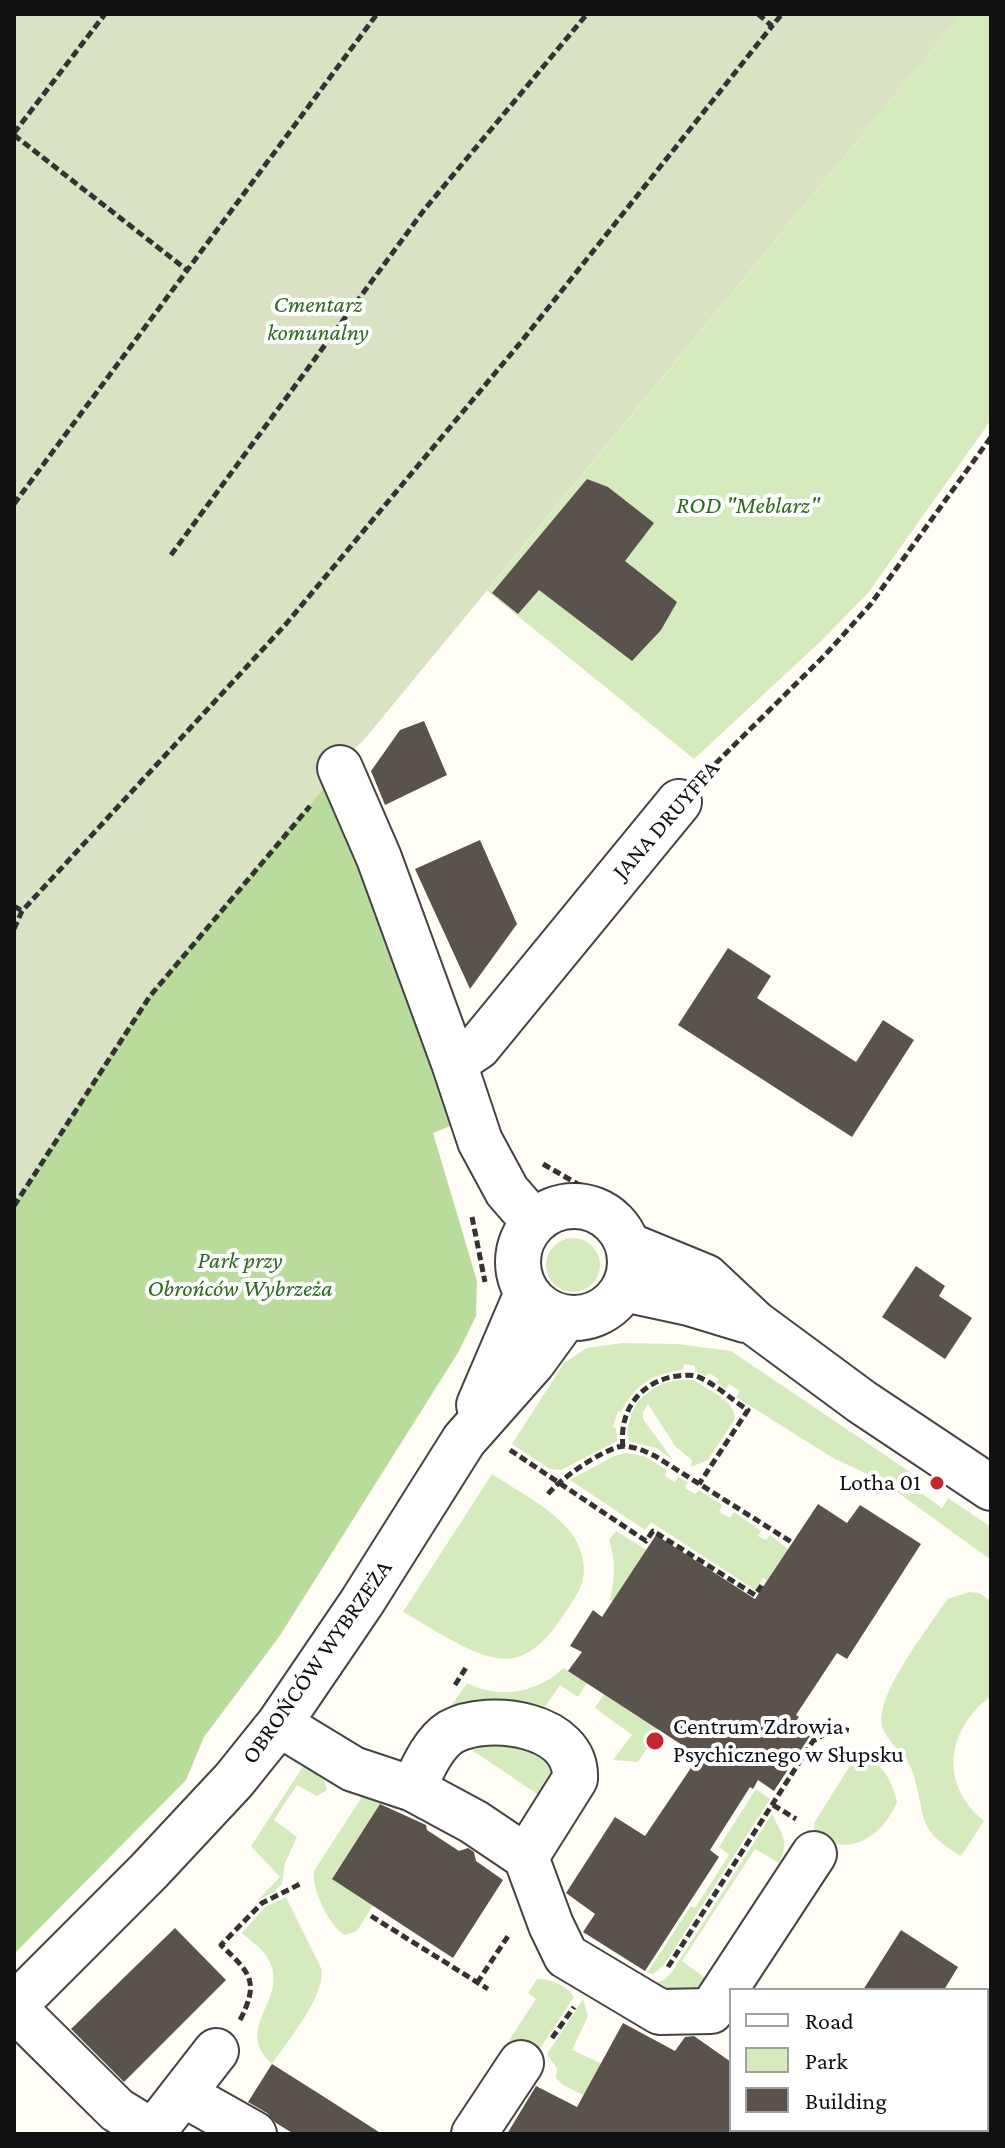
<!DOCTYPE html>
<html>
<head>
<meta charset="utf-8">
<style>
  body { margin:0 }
  #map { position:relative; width:1005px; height:2148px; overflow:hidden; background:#fffdf5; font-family:"Crimson Pro",serif }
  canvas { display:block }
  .frame { position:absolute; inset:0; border:16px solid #111; pointer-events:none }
  .legend { position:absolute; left:729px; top:1988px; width:260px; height:144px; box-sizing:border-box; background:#fff; border:2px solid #a0a0a0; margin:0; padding:10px 14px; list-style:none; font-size:24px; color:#111 }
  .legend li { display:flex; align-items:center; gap:16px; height:40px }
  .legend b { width:40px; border:2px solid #a0a0a0 }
</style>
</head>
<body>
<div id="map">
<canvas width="1005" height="2148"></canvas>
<div class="frame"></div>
<ul class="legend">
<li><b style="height:10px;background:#fff"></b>Road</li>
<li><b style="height:22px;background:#d5ebbd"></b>Park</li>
<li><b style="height:22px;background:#5a524d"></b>Building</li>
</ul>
</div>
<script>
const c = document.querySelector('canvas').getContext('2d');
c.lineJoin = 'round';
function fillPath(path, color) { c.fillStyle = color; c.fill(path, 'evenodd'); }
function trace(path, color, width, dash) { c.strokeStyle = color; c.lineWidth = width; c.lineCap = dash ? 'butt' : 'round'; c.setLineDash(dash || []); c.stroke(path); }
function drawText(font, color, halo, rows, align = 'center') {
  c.font = font + ' "Crimson Pro",serif'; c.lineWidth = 8; c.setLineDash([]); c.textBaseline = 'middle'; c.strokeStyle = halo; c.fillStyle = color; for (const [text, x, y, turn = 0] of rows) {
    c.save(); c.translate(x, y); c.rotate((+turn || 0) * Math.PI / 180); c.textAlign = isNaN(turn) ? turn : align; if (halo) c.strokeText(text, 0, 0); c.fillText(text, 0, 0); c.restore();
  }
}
const green = new Path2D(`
  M962 14H991V420L868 593 820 642 694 759 487 591Z
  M546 1265a27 27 0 1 1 54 0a27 27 0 1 1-54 0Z
  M623 1343 677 1344 731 1351 916 1476 910 1485 942 1508 948 1498 991 1527V1560L882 1481 833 1458 736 1397 740 1391 729 1384 726 1389 716 1383 719 1379 709 1373 705 1376 695 1371V1366L684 1364 683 1370C654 1373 634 1385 621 1412L618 1411 613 1427 616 1428 617 1441 561 1470 550 1469 512 1444 564 1363 587 1348Z
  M693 1380C708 1390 735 1400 735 1419L708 1460 691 1467 692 1460 675 1446 648 1404 643 1412V1419L673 1460 656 1448 629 1441C625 1432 628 1425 631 1416 640 1390 666 1378 693 1380Z
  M626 1453 644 1456 667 1470 665 1476 675 1482 678 1477 688 1482 685 1488 695 1494 699 1490 722 1505 719 1512 730 1518 734 1512 761 1531 758 1536 766 1540 770 1535 788 1549 767 1581 763 1578 755 1590 651 1522 645 1530 570 1480 614 1456Z
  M492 1474C519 1492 556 1510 574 1537 581 1548 586 1565 583 1578 581 1590 573 1600 567 1610 550 1635 530 1664 496 1658 467 1653 429 1626 403 1612Z
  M616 1531 647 1550 612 1602 610 1600C615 1579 616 1561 609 1540Z
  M969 1592 979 1593 991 1601V1696C946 1730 939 1784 984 1821L961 1856C916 1828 927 1822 914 1776 909 1757 892 1748 884 1731 869 1703 925 1633 941 1608L948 1599Z
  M564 1668 587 1683 578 1697 560 1685 536 1720 449 1709 467 1683C500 1700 536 1693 564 1668Z
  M604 1694 659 1730 638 1762 613 1760 632 1735 595 1708Z
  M457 1740H529L554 1767 546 1800Z
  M860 1756C881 1757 893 1784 897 1802 882 1837 850 1858 815 1835L814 1823 853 1761Z
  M304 1765 324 1780 327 1790 317 1796 297 1785 274 1820 297 1837 285 1863 282 1884 274 1892 258 1900 280 1877 251 1846Z
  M369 1786 402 1801 396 1810 382 1802 332 1878 373 1905 357 1931 345 1935C330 1928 311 1888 314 1871Z
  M756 1789 770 1799 664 1965 653 1974 647 1973 691 1906 695 1908 729 1855 719 1847Z
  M772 1814C782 1835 790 1841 779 1863L755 1849 682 1961 708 1980C688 1995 674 1997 652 1985L664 1980 672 1972Z
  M286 1897 321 1968C327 1995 287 2041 272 2064 230 2025 296 1997 265 1954 259 1946 249 1940 242 1933L265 1907Z
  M537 1979C549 1978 569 1987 574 1997L537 2053 515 2040 453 2134H448L536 1999 528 1993Z
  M583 1999 588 2016 572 2050 651 2086 662 2134 563 2085 556 2078 557 2069 547 2054Z`);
const forest = new Path2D(`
  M327 774 443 1097 450 1126 433 1133 477 1281 476 1316 459 1351 279 1637 204 1737 186 1780 14 1954V1204L148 996 322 790Z`);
const cemetery = new Path2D(`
  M14 14H962L363 741 327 774 322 790 148 996 14 1204Z`);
const building = new Path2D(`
  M587 479 608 487 654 523 625 561 677 602 661 630 632 661 539 590 518 614 492 593Z
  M424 721 447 775 385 805 371 771 400 730Z
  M480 840 517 924 470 989 415 869Z
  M728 948 771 976 757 998 856 1062 883 1020 914 1040 852 1137 678 1025Z
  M916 1266 945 1286 939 1296 972 1318 945 1359 882 1317Z
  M818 1504 847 1523 860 1505 921 1544 847 1659 837 1653 796 1715 799 1717 792 1726 810 1736 774 1791 758 1780 753 1789 750 1787 710 1850 719 1857 645 1971 583 1932 595 1914 566 1893 615 1817 645 1836 699 1756 568 1671 582 1652 570 1646 593 1610 602 1617 656 1535 755 1599Z
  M380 1804 426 1825 427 1830 459 1851 468 1848 474 1852 476 1861 503 1880 453 1958 332 1879Z
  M175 1928 226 1980 124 2082 71 2029Z
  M901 1930 958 1967 944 1990H863Z
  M623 2023 675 2051 685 2037 694 2036 731 2062V2134H507L536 2086 577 2107Z
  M272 2064 318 2093 382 2134H294L276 2123 267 2113 248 2102Z`);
const path = new Path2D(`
  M758 14 772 26 782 14
  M14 133 105 14
  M14 135 187 270
  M14 504 377 14
  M171 555 424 210 587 14
  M707 772 826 654 870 605 991 437
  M14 906 22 911
  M14 929 22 911 286 624 521 342 772 26
  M543 1164 614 1205
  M14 1206 150 996 310 806
  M472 1217 485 1282
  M623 1447C619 1413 637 1385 671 1377 678 1376 688 1374 696 1376 713 1382 732 1400 748 1410L699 1484
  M510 1450 646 1541 653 1531 755 1595 764 1582
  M548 1494C561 1478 598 1453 618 1447 629 1444 645 1451 655 1456L793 1543
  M455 1685 467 1666
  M773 1805 796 1819
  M371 1916 488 1989
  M668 1967 813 1741 836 1728 852 1731
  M477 1983 510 1933
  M240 2020C260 1981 250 1973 221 1945L262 1903 300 1884
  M552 2038 574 2007`);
const minor = new Path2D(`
  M340 768 379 858 454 1063
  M518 1262a56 56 0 1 1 112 0a56 56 0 1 1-112 0Z
  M534 1222 507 1191 480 1141 454 1063 478 1047 679 802
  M628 1245 706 1277 755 1323 862 1402 991 1488
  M624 1289 689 1303 745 1320
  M479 1405 527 1293
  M279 1724 353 1769 413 1789 474 1822 526 1857 551 1925 566 1956 660 2012 711 2011 814 1854
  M413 1789C422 1770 433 1743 451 1732 489 1711 578 1724 575 1779L526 1857
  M14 2006 149 1871 234 1780 279 1724 362 1602 464 1440 533 1362 565 1318
  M14 2008 117 2110 153 2132 216 2051
  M183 2094 254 2134
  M474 2134 521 2063`);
const markers = [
  [937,1483,8,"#c4262e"],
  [655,1741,10,"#c4262e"]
];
const parkNames = [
  ["Cmentarz",318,305],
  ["komunalny",318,333],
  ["ROD \"Meblarz\"",748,506],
  ["Park przy",240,1261],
  ["Obrońców Wybrzeża",240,1289]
];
const streetNames = [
  ["JANA DRUYFFA",666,820,-49],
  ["OBROŃCÓW WYBRZEŻA",317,1662,-55]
];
const poiNames = [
  ["Lotha 01",921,1483],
  ["Centrum Zdrowia",673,1727,"left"],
  ["Psychicznego w Słupsku",673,1755,"left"]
];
fillPath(green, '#d5ebbd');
fillPath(forest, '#b9dc9c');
fillPath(cemetery, '#d9e3c4');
fillPath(building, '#5a524d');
trace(minor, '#444', 48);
trace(path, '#333', 5, [8, 4]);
trace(minor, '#fff', 44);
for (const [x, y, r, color] of markers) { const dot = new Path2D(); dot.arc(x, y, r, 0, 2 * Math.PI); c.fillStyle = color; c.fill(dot); trace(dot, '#fff', 3); }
drawText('italic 24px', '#2f6b1f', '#fff', parkNames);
drawText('24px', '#111', '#fff', streetNames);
drawText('24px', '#111', '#fff', poiNames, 'right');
</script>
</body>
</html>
